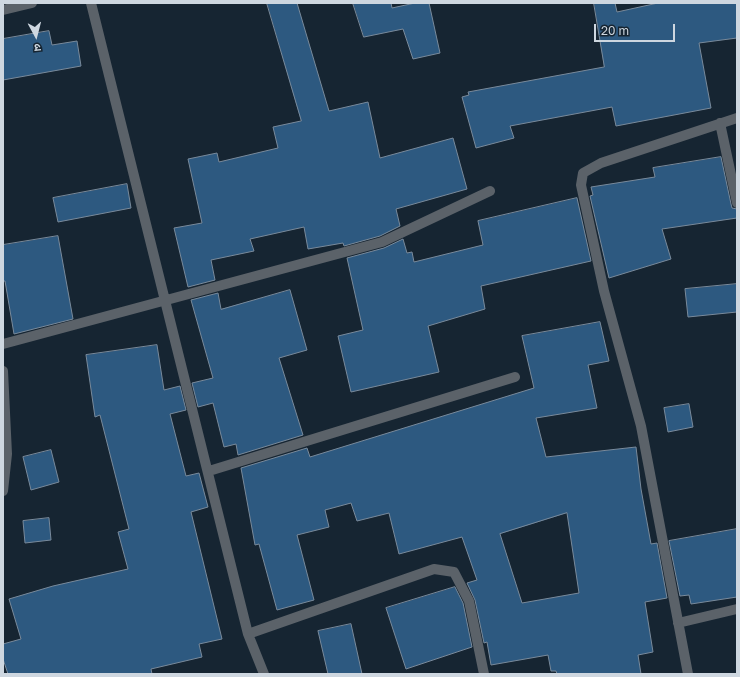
<!DOCTYPE html>
<html>
<head>
<meta charset="utf-8">
<style>
  body { margin:0 }
  #map { position:relative; width:740px; height:677px; overflow:hidden; background:#162532; font-family:"Golos Text","Noto Sans Devanagari",sans-serif }
  canvas { display:block }
  .frame { position:absolute; inset:0; border:4px solid #ced7e0; pointer-events:none }
  .north { position:absolute; left:16px; top:16px; width:40px; height:40px; -webkit-text-stroke:3px #162532; paint-order:stroke; rotate:173deg; font-size:11px; font-weight:700; line-height:16px; text-align:center; color:#ced7e0 }
  .north::after { content:''; display:block; margin:auto; width:14px; height:18px; background:#ced7e0; clip-path:polygon(50% 0,100% 100%,50% 72%,0 100%) }
  .scale { position:absolute; left:594px; top:24px; width:81px; height:18px; box-sizing:border-box; border:2px solid #ced7e0; border-top:0; padding-left:5px; font-size:12px; line-height:14px; white-space:nowrap; color:#ced7e0; -webkit-text-stroke:3px #162532; paint-order:stroke }
</style>
</head>
<body>
<div id="map">
<canvas width="740" height="677"></canvas>
<div class="frame"></div>
<div class="north">उ</div>
<div class="scale">20 m</div>
</div>
<script>
const c = document.querySelector('canvas').getContext('2d');
c.lineJoin = 'round';
function fillPath(path, color) { c.fillStyle = color; c.fill(path, 'evenodd'); }
function trace(path, color, width, dash) { c.strokeStyle = color; c.lineWidth = width; c.lineCap = dash ? 'butt' : 'round'; c.setLineDash(dash || []); c.stroke(path); }
const building = new Path2D(`
  M267 3H297L329 111 368 102 380 158 453 138 467 189 396 209 400 226 380 236 344 246 343 243 308 249 304 227 250 239 254 251 211 260 215 280 188 287 174 228 202 223 188 159 217 153 219 162 278 148 273 127 301 121Z
  M353 3H391L392 8 415 3H429L440 53 413 59 403 29 364 37Z
  M594 3H615L617 12 658 3H737V38L699 43 711 108 616 126 612 107 510 126 514 138 476 148 462 97 469 95 468 92 604 67Z
  M49 31 52 45 77 41 81 66 3 80V39Z
  M721 157 731 204 732 208 737 209V218L662 229 671 259 609 278 590 196 593 195 591 187 655 177 653 168Z
  M127 184 131 208 58 222 53 198Z
  M577 198 591 261 481 286 485 309 428 326 439 372 351 392 338 336 363 330 347 258 384 248 403 239 407 253 412 252 414 262 483 245 478 221Z
  M58 236 73 319 14 334 5 281H3V245Z
  M737 284V312L688 317 685 289Z
  M290 290 307 350 279 358 303 435 238 455 236 444 224 447 213 403 198 407 192 383 213 378 191 300 218 293 221 309Z
  M600 322 609 361 588 365 597 408 536 418 546 457 636 447 641 489 651 544 657 543 667 598 645 602 653 652 638 655 641 674H557L556 671H551L548 655 491 665 487 642 484 643 475 600 467 583 477 580 462 537 399 554 389 513 357 521 351 503 325 510 329 527 297 535 314 600 277 610 259 544 255 545 241 468 307 448 310 457 534 388 522 336ZM567 513 579 593 522 603 500 534Z
  M157 345 164 390 180 386 186 410 170 414 186 476 199 473 208 507 191 512 222 639 199 644 202 657 151 669 152 674H8L3 659V644L21 639 9 599 53 586 128 569 118 532 129 529 100 415 95 417 86 355Z
  M689 404 693 427 668 432 664 408Z
  M51 450 59 482 31 490 23 457Z
  M49 518 51 540 25 543 23 521Z
  M737 529V597L691 604 689 595 680 596 669 541Z
  M455 587 463 603 472 647 406 669 386 608Z
  M351 624 362 674H328L318 631Z`);
const minor = new Path2D(`
  M91 3 248 634
  M3 10 32 3
  M720 123 737 203
  M3 344 382 242 490 191
  M3 371 7 454 3 491
  M209 471 515 377
  M678 623 737 609
  M264 674 248 634 434 569 454 572 469 601 484 674
  M688 674 641 426 604 291 581 185 583 173 601 163 737 118`);
fillPath(building, '#2d5980');
trace(building, '#798a9b', 1);
trace(minor, '#5b6269', 10);
</script>
</body>
</html>
